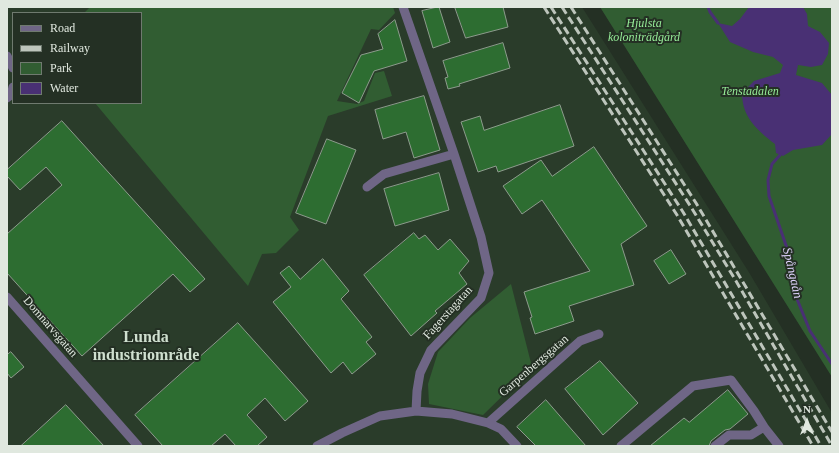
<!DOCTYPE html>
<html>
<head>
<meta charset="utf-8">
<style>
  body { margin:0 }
  #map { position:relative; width:839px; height:453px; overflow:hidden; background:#243024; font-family:Georgia,serif }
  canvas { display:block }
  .frame { position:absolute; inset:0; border:8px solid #e0e8df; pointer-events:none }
  .legend { position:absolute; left:12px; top:12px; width:130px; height:92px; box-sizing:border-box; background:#243024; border:1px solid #6f7a6f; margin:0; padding:5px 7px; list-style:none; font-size:12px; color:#e0e8df }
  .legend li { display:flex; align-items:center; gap:8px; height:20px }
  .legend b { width:20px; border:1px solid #6f7a6f }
  .north { position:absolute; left:787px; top:401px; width:40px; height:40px; -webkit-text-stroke:3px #243024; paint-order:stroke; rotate:0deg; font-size:11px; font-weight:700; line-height:16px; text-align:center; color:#e0e8df }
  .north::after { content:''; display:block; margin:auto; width:14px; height:18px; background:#e0e8df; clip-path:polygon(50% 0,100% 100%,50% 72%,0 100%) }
</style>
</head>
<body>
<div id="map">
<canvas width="839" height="453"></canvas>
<div class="frame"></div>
<ul class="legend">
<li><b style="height:5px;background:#6f6686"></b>Road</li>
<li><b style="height:5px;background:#bdc5bc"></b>Railway</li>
<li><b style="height:11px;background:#315d32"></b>Park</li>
<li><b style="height:11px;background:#493074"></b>Water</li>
</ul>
<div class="north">N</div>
</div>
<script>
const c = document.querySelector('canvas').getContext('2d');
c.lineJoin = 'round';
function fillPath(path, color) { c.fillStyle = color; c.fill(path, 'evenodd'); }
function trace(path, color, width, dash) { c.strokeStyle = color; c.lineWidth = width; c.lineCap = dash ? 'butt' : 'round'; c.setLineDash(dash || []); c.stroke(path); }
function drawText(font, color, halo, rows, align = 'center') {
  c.font = font + ' Georgia,serif'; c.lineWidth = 4; c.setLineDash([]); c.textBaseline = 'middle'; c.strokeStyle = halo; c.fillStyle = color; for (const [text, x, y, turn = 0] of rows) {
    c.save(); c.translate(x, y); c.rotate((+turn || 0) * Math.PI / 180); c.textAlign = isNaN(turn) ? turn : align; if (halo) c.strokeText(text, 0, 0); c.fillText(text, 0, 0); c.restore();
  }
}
const built = new Path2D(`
  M7 7H582L750 274 832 413V446H7ZM13 13H141V103H13Z`);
const green = new Path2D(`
  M90 7H393L395 13 379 30 371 29 337 101 357 104 364 101 375 73 384 71 392 96 328 116 290 217 299 230 276 253 262 254 248 286 95 103H141V13H84Z
  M600 7H832V377Z
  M511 284 532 367 483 415 429 404 428 384 438 352 470 318Z`);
const water = new Path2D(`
  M749 7H803L807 14 808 26 820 32 829 43 828 54 822 65 811 67 798 65 796 75 822 83 832 95V134L822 145 793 150 783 156 776 153 775 144C757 130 742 117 742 93L754 81 780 73 783 65 773 57 753 52 730 42 718 23 732 26 740 19Z`);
const stream = new Path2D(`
  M708 7 710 12 718 23
  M780 155 772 164 768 180 769 196 790 257 797 299 810 331 832 364`);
const building = new Path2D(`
  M439 7 450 42 433 48 422 11Z
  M455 7H503L508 27 466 38Z
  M395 20 407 61 374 71 359 103 342 93 361 55 383 49 378 34Z
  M503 43 510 68 459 84 460 86 448 89 445 78 448 77 443 61Z
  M424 96 440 150 414 158 406 132 383 139 375 110Z
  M560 105 574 146 498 172 496 166 478 172 461 122 480 116 484 130Z
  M62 121 205 279 190 292 173 274 82 356 7 273V234L62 185 46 167 20 190 7 176V170Z
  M327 139 356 150 326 224 296 213Z
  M594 147 647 226 621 244 634 285 569 306 574 321 535 334 530 318 532 317 524 292 590 271 542 200 522 214 503 186 541 160 552 176Z
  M439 173 449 210 395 226 384 189Z
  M414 233 419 239 425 235 438 250 450 239 469 261 459 273 467 284 435 311 437 313 411 336 364 275Z
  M671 250 686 274 669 284 654 261Z
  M323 259 349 291 341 299 372 337 366 342 376 354 352 374 343 362 331 373 273 302 291 287 280 273 289 266 300 279Z
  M238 323 308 401 285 421 265 398 247 415 267 437 257 446H236L225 434 211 446H163L135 415Z
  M11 352 24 367 11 378 7 373V355Z
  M600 361 638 403 603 435 565 389Z
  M728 390 748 414 730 429 725 430 711 441 709 446H650L684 418 689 422Z
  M546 400 586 446H536L517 427Z
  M66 405 104 446H21Z`);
const minor = new Path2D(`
  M403 7 454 154 481 237 489 273 481 298 431 350 420 373 417 391 416 411
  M7 56 13 68
  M7 98 11 95 13 87
  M367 187 384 174 454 154
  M7 297 138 446
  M488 423 580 341 599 334
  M764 427 779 446
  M317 446 342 433 380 416 416 411 452 414 488 423 501 429 517 446
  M621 446 693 386 731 380 754 411 764 427 751 435H729L715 446`);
const rail = new Path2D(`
  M544 7 677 215 813 446
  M551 7 683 212 821 446
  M562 7 691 207 736 281 832 446
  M571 7 696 203 832 432`);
const parkNames = [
  ["Hjulsta",644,24],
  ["koloniträdgård",644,38],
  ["Tenstadalen",750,92]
];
const streetNames = [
  ["Fagerstagatan",448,313,-48],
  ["Domnarvsgatan",50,327,49],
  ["Garpenbergsgatan",534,366,-41]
];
const waterNames = [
  ["Spångaån",792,273,77]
];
const districtNames = [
  ["Lunda",146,338],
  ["industriområde",146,356]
];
fillPath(built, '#2a3c2a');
fillPath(green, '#315d32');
fillPath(water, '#493074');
trace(stream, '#493074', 3);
fillPath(building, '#2d6d31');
trace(building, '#8c9b8c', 1);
trace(minor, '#6f6686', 9);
trace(rail, '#bdc5bc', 3, [8, 4]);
drawText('italic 12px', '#96ec98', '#243024', parkNames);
drawText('12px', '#e0e8df', '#243024', streetNames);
drawText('italic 13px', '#ded2fb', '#243024', waterNames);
drawText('bold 16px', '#cfdfcf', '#243024', districtNames);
</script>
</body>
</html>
